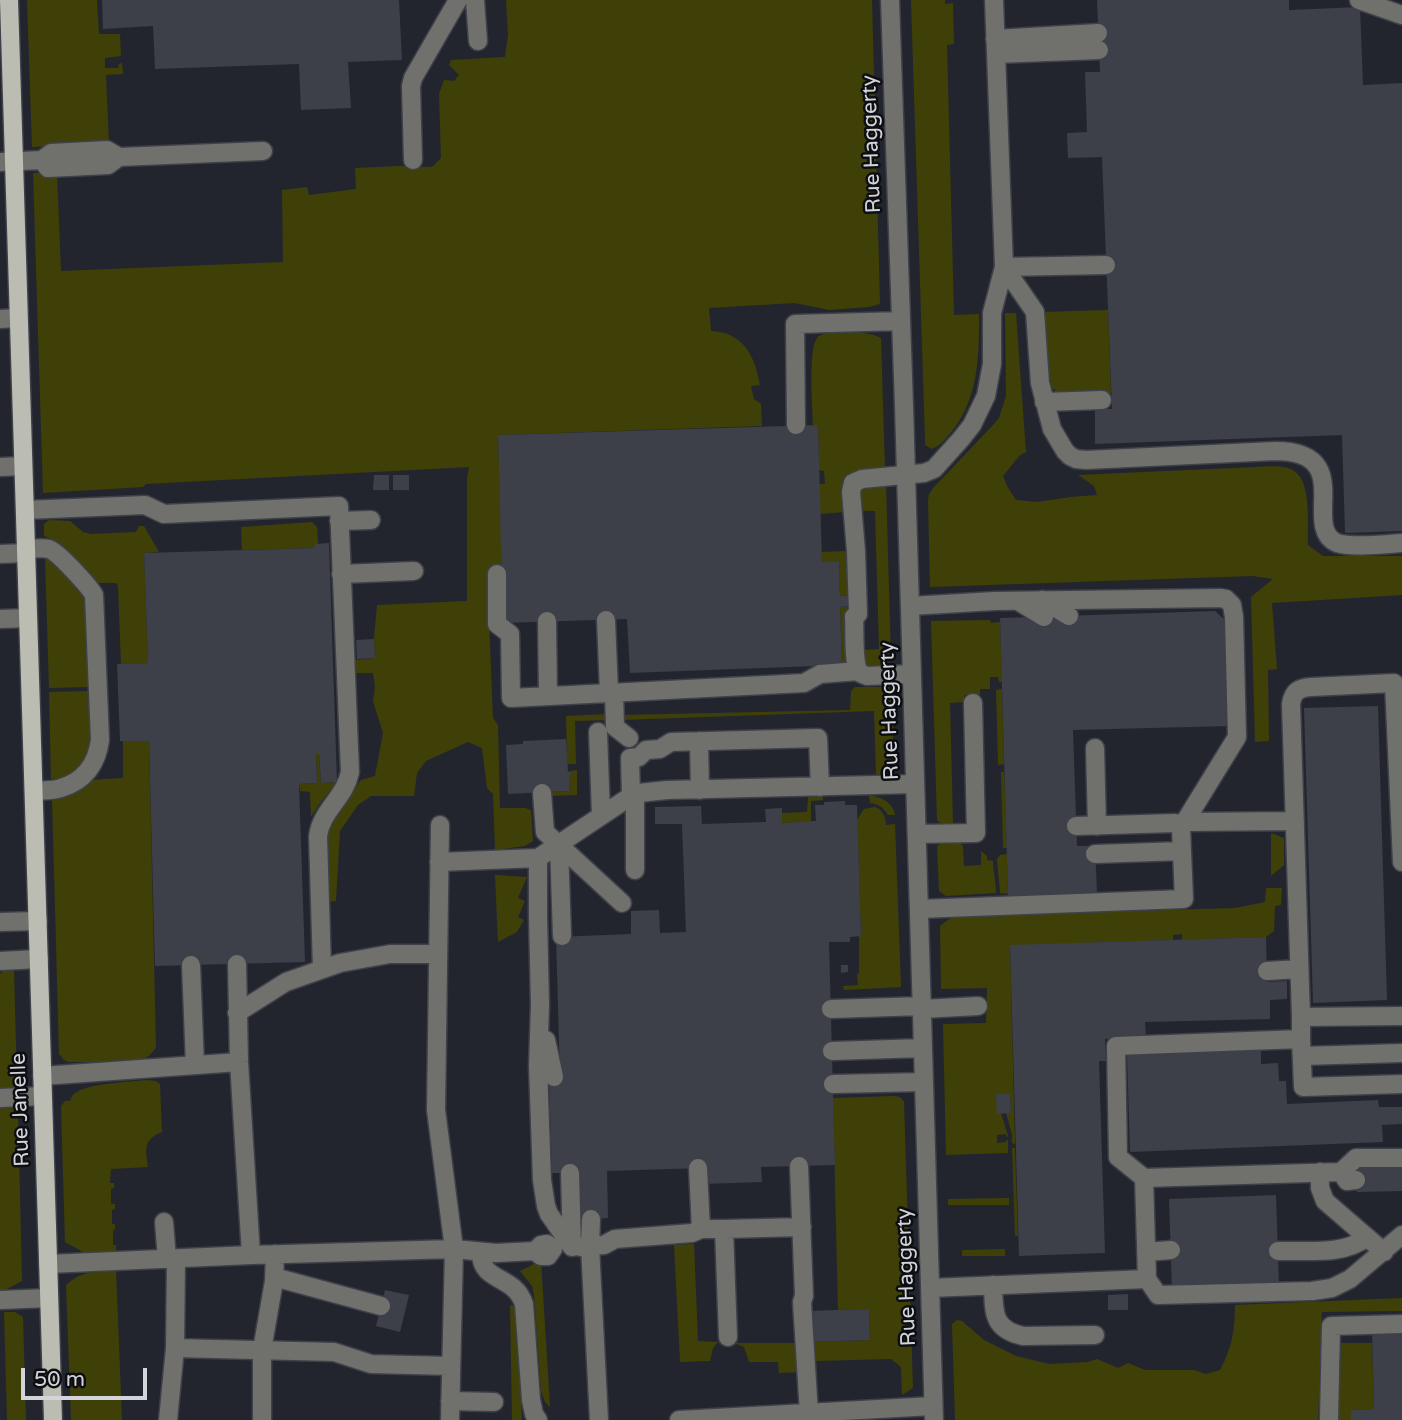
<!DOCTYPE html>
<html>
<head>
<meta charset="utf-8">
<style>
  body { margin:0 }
  #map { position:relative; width:1402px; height:1420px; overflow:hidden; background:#23252e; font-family:"Varela Round",sans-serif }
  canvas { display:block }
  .scale { position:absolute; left:21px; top:1368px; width:126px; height:32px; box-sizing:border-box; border:4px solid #d3d4da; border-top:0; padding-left:9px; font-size:21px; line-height:24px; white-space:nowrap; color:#d3d4da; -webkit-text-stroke:5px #0d0e12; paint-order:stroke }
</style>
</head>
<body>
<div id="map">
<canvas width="1402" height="1420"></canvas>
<div class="scale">50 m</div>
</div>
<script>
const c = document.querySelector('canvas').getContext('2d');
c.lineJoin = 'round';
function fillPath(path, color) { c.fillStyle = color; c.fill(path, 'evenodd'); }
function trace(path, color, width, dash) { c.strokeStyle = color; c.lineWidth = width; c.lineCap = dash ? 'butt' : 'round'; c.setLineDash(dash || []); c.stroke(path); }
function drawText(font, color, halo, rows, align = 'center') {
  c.font = font + ' "Varela Round",sans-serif'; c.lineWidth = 5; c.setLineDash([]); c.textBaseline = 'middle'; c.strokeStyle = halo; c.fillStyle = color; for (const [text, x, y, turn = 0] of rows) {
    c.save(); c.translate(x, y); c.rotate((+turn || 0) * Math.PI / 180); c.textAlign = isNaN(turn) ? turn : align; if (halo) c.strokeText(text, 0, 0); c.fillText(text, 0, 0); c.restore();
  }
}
const green = new Path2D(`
  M27 0H97L99 34H120L121 56 105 58V68H118L119 64 122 63 123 74 106 75 109 144 32 147Z
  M506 0H872L880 304 869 307 829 310 795 303 709 308 711 331C743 332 755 356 760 385L751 386 754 399 761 404 762 426 498 435 502 563 492 573 489 621 493 718 498 725 500 808H525L531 810 533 841 525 846 495 850 493 794 487 788 482 748 468 742 426 761 417 773 414 796H371L358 805 340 831 336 901 324 902 325 837 332 818 361 780 375 776 383 733 373 701 375 687 373 673H354V660L375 658 374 639 377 605 467 601V478L469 467 146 484 143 487 43 493 33 173 112 170 57 174 61 271 283 262 282 190 307 187 309 195 356 189 355 168 399 166 432 167 441 158 439 94 444 80 454 81 459 75 449 65 451 60 505 57 508 35Z
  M911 0H945V4L953 3 954 44 947 45 954 315 979 314C979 357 979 400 949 435 944 441 939 446 932 449L925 445V439Z
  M1108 310 1111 393 1059 394 1052 388 1048 373 1041 312Z
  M1005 313H1016L1026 452 1020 455 1003 476 1007 486 1016 500 1037 502 1071 497 1097 495 1094 486 1078 475 1255 467C1266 467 1284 464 1294 471 1312 482 1307 526 1308 545L1323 556H1402V595L1272 603 1277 669 1268 670 1269 741 1255 742 1251 597 1273 579 1253 576 930 587 928 501 929 494 934 487 993 425 999 418 1006 396Z
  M858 332 874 335 881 338 885 470 863 471 845 512 820 514 819 484H825L824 471 819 470 818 425H813C813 409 807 344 819 336 827 331 849 333 858 332Z
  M886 484 891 659C883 666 877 666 867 666L863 663 862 650 879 649 875 511H860V489L866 486Z
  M49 520 70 521 83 532 91 534 136 532 139 526H144L159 552 144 553 148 663 121 664 118 586 116 583H99L57 544 51 539 44 536V524Z
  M312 522 317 527 318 544H315V548L242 550 241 527Z
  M846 551 848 595 840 596 839 562H822L821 552Z
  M45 558 52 560 78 586 87 604 89 687 49 688Z
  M840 607H847L849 665H842Z
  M990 620 991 623 1000 622 1002 682H999L998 677H990V689H980V695H964V702L950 703 953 823H940L937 820 931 621Z
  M855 687H887L892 689 894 763 887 771 877 775 876 774 874 711 621 720V715L850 710 851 691Z
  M1002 689 1004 764 998 765 996 690Z
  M90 691 91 749C87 768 69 778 51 779L49 692Z
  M608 714V720L575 721 576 764H567L566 716Z
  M123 741H149L156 1048 149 1056 138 1062H69L64 1060 59 1054 52 799H60L91 780 123 778Z
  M316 754H319L321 783 337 782 320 803 311 817 310 792 300 791 299 784 317 783Z
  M577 770V795L550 796V792L569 791V775L571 771Z
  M1001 772H1004L1007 848H1003Z
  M869 795C881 797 893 802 895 815H888C883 807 879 804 870 803Z
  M823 796V800L811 801V822L782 823V813L807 812 808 797Z
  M875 807C882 809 886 817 886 825L895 824 901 987 844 990 843 986 858 985 857 974 859 973V936H861L857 820 864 809Z
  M1271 833 1284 838V865L1271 876Z
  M959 842 963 846 964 866 981 865V851L987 856V860L993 861C993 872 996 882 996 893L946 896 939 891 937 846 942 843Z
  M1007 854 1008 894 1000 893 997 859 1000 855Z
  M495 875 527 877 518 898 525 901 518 917 524 920 517 932 498 942Z
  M1266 888H1282L1281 905 1275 906 1274 931 1266 937 1182 940V934L1173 935V940L1010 946 1015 1144 1012 1143V1134L1006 1113H1011L1010 1094H997V1113H1001L1008 1136 1006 1137V1134L997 1135V1143L1006 1142 1008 1139V1153L946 1155 943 1024 986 1023 987 988 941 989 940 926 949 919 960 916 1235 908 1265 902Z
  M14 969 17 1086 8 1090 0 1091V974L4 970Z
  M147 1080 156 1081 160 1084 162 1132C142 1140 146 1150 148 1167L111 1169 110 1183H114V1188L111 1189V1204H115V1209L112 1210V1224H115V1229L113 1230V1245H116V1255L83 1252 65 1242 61 1106 65 1101H70C72 1096 72 1095 77 1092 91 1083 130 1082 147 1080Z
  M894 1096 900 1097 904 1102 913 1388 902 1395 901 1367 891 1359 816 1361 817 1384H811L808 1342 870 1340 869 1309 838 1310 833 1098Z
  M0 1107 18 1109 22 1281 7 1289 0 1291Z
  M1012 1148H1015L1018 1236H1015Z
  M1009 1198V1205H948V1199Z
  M694 1244 698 1341 718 1342 713 1348 710 1361 680 1362 674 1245Z
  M1005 1249V1256H962V1250Z
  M538 1260H541L550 1407 545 1402 541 1391 534 1295 532 1286 520 1271 532 1265Z
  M116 1270 122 1420H71L66 1285C82 1270 96 1272 116 1270Z
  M1402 1298V1311L1322 1312 1318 1420H955L952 1324 957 1320 962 1321 984 1340 1016 1356 1049 1364 1088 1362 1097 1359 1118 1368 1128 1363 1145 1370H1194L1206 1374 1220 1370C1232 1348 1235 1330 1235 1305Z
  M510 1305 516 1306 522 1420H512Z
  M4 1312H15L23 1317 26 1420H7Z
  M734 1343H796L800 1372 779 1373 778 1362H749L744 1347Z
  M1337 1343H1372L1374 1409 1351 1410V1420H1336Z`);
const building = new Path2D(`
  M102 0H399L402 60 348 62 351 108 301 110 299 64 155 69 153 26 103 29Z
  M1097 0H1289V10L1360 7 1363 85 1402 83V531L1345 533 1342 435 1095 444V409H1112L1102 157 1068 158 1067 133 1087 132 1085 72H1100Z
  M818 425 822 562H839L840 596 850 595 851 606 840 607 842 665 630 673 627 619 503 623 498 435Z
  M374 475H389V490H373Z
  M393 475H409V490H393Z
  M329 543 337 782 321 783 319 754H316L317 783 299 784 305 962 155 966 149 741H120L117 664 148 663 144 553 315 548V544Z
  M1215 611 1226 621 1229 726 1073 730 1077 846H1095L1097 893 1008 896 1000 618Z
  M374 639 375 658 357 659 356 640Z
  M1378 706 1387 1000 1313 1003 1304 708Z
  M566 739 568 772 571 771V774L569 775V791L508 794 506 745 523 744V741Z
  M845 801V805H857L861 936 850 937V942H829L835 1165 761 1167 762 1182 702 1184V1168L607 1171 608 1218 577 1220 576 1173H552L549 1077H560L556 937 631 934V911L659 910 660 933 686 932 682 824H655V807L701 806 702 824 766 822 765 809 782 808V823L816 821 815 805H824V802Z
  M1266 937 1267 982 1287 981V999L1270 1000V1019L1145 1022 1146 1038 1105 1039 1106 1061H1099L1105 1253 1019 1256 1010 945Z
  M841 965H848V972L841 973Z
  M1261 1048V1064L1278 1063 1279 1081H1286L1287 1104 1378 1100 1379 1107H1402V1124L1382 1125 1383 1142 1130 1152 1127 1053Z
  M996 1094H1010L1011 1113 997 1114Z
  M1402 1166V1191L1357 1192 1356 1167Z
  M1276 1195 1279 1286 1172 1290 1169 1199Z
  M385 1290 409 1295 400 1332 376 1326Z
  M1128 1294V1310H1108V1295Z
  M869 1309 870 1340 808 1342 807 1311Z
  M1402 1329V1420H1351V1410L1374 1409 1372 1330Z`);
const minor = new Path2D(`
  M475 0 478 41
  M890 0 904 406 934 1420
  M1359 0 1402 15
  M995 39 1098 33
  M996 54 1099 50
  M119 157 263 151
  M413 160 411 86 413 78 458 0
  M0 162 42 160 51 153 107 150 119 157 108 165 48 168 42 160
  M1004 267 1035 312 1040 383 1052 429 1065 451 1070 456 1076 459 1086 460 1275 451C1358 451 1300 527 1337 543 1351 548 1386 544 1402 543
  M1004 267 1106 265
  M0 319 18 318
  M1044 402 1102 400
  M796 425 795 324 901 321
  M0 467 23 466
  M25 510 145 505 164 514 339 506 350 772C345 798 322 809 318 836L322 969
  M339 521 371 520
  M26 549C33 549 42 547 49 549 58 552 89 586 94 595L100 740C97 763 85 781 61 788 53 791 42 790 34 791
  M0 554 26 553
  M341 574 414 571
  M497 574V624L510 634 511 698 804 683 820 674 859 671
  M1042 600 1069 616
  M1018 601 1044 617
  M910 606 995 601 1220 598 1226 599 1232 605 1234 617 1237 737 1181 828 1184 899 919 909
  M0 619 28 618
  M606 620 609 692
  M547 621 548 695
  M912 674 867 676C863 674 861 675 858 670 853 658 855 631 854 617L858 614 856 551 851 492 853 483 862 479 924 473 934 469 961 439 972 425 986 396 992 364V313L1004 267 994 0
  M614 692 615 727 629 738
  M598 732 601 815
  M699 741 700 790
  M1095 748 1097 826
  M542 793 545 832 622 903
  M635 795V870
  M631 797 630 758 639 757 646 750 660 749 671 742 818 738 820 787
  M1185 822 1295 821
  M1076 826 1175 823 1181 828
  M917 834 976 833 973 703
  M559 844 562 936
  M1095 854 1182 851
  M439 862 538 858
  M0 922 38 921
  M0 961 39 959
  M191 965 195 1065
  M1267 971 1299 969
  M831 1009 922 1006
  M922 1009 978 1006
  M237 1013 286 982 340 963 390 954H438
  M1301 1017 1291 704C1293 691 1299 688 1311 687L1394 683 1402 862
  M1301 1039 1303 1087 1402 1084
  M546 1040 554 1077
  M832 1051 923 1048
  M1302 1056 1402 1053
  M42 1076 239 1062
  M833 1084 924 1082
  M0 1098 43 1096
  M799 1166 804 1296 802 1302 809 1414
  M698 1168 701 1229
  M1320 1172V1188L1325 1201 1384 1252
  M1341 1172 1347 1181 1356 1180
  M570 1173 572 1247
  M1144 1178 1118 1157 1116 1046 1301 1039V1017L1402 1016
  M591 1219 590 1246 599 1420
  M164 1222 167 1259
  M572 1247 549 1214 546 1206 542 1180 538 1066 540 1005 538 916V858L628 798 639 793 667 790 915 784
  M580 1247 604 1245 615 1239 692 1233 701 1229H724
  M1278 1251C1306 1250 1344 1256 1367 1237
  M1146 1252 1171 1250
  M481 1253C481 1283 514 1274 524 1304L531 1400 534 1414 538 1420
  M251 1255 454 1249 436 1110 440 825
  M176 1259 175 1348 334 1352 371 1364 451 1366
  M48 1264 251 1255 239 1062 237 964
  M274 1277 381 1306
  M1147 1279 1158 1295 1312 1291 1332 1288 1350 1279 1402 1235
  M993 1285C994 1312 992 1329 1023 1336L1095 1335
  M930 1288 1147 1279 1144 1178 1341 1172 1356 1158H1402
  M0 1300 49 1298
  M728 1337 724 1229 802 1227
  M450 1401 494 1402
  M168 1420 175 1348
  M262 1420V1350L274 1281 275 1254
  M450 1420 454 1249 496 1253 535 1251 541 1256H548L553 1249 547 1244 541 1245 535 1251
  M679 1420 933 1406
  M1329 1420 1331 1326 1402 1324`);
const major = new Path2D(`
  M9 0 53 1420`);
const streetNames = [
  ["Rue Haggerty",872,144,-92],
  ["Rue Haggerty",890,711,-92],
  ["Rue Janelle",21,1110,-92],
  ["Rue Haggerty",907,1277,-92]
];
fillPath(green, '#3f4008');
fillPath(building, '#3d3f49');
trace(minor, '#3f414a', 21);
trace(major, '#3f414a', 21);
trace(minor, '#70716c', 18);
trace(major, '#bcbdb2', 18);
drawText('21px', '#d3d4da', '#0d0e12', streetNames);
</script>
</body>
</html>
